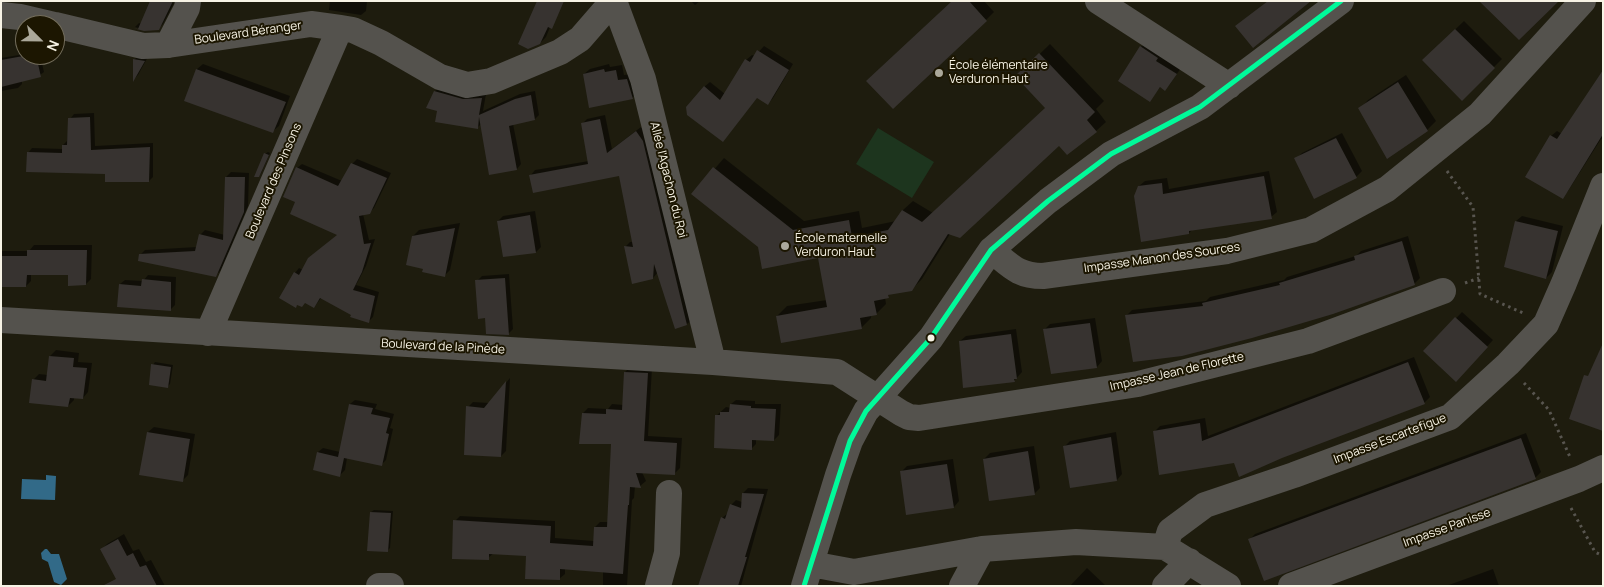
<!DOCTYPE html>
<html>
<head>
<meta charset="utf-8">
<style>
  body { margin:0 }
  #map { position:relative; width:1604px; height:587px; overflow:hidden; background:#1e1c0e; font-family:Manrope,sans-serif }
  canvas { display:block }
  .frame { position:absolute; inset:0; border:2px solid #f7f3e5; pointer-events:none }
  .north { position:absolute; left:15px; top:15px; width:50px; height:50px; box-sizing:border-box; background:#1c1601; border:1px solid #746e5c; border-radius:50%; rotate:113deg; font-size:14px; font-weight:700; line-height:20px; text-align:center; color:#f7f3e5 }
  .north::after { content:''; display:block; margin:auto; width:18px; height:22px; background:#aba89a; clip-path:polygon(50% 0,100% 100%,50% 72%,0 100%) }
</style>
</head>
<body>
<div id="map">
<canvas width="1604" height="587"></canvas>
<div class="frame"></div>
<div class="north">N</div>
</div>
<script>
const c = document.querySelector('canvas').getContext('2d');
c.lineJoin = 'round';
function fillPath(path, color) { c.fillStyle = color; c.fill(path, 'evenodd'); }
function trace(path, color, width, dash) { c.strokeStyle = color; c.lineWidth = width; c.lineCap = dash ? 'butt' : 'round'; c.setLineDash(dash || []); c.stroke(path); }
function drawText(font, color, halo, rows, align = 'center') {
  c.font = font + ' Manrope,sans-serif'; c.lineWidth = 4; c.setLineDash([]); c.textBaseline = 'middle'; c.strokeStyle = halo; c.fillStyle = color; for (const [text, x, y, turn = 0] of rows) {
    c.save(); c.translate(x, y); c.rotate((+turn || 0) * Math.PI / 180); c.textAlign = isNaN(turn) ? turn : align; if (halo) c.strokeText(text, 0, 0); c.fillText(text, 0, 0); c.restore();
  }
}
const green = new Path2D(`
  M878 128 934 162 912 198 856 164Z`);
const water = new Path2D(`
  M46 475 56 476 55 500 21 499 22 479 46 480Z
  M45 549H47L51 554H59L67 579 61 585 54 582 48 562 42 559 41 553Z`);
const shadow = new Path2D(`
  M169 1 174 3 163 24 158 29 145 30 135 27 139 23 142 24Z
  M330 1H367L366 11 361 15 329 10Z
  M691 1H700L695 5Z
  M953 1H984L994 12 986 20Z
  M556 13 546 37 540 43 528 48Z
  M1464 21 1502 59 1462 99 1432 52Z
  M1146 42 1181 68 1170 84 1165 89 1161 86 1150 100 1141 47Z
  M1050 44 1104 101 1096 109 1106 122 1096 131 1059 144 950 234 922 279 911 290 892 293 885 297 886 304 876 314 871 315V318L861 328 777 316 787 306 827 300 819 257 759 246 693 194 724 158 804 221 859 211 862 228 896 221 903 210 913 201 933 213 1047 107 1017 76Z
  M764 46 793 64 773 98 768 104 757 97 728 135 704 87 710 82 725 94 746 60 752 55 755 56Z
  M25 54V55H40L44 72 40 75 22 80V84L18 88 1 91V58Z
  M140 54 149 55 138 75 134 79V60Z
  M203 64 290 96 279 126 273 131 186 101 197 69Z
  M609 64 610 67 622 65 624 75 632 74 638 92 632 98 584 74 590 69Z
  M1406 75 1436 121 1427 130 1360 109 1368 100Z
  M1603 76V140L1601 139 1568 191 1562 197 1551 136 1557 131 1562 134Z
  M440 87 486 94 483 111 520 94 535 91 539 115 535 119 513 124 521 164 517 169 482 123 477 128 438 110 435 91Z
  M94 113 95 146 153 143V177L149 181 106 173 28 153 32 148 63 149V145L67 141 70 119 74 114Z
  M605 115 612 149 641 127 647 136 692 320 687 324 658 272 653 278 625 247 630 242H633L620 175H531L535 170 589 161 582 124 587 119Z
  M1342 133 1362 171 1356 177 1296 159 1302 153Z
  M268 152 270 153 261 173 259 176 265 154Z
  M357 159 391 173 374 208 369 213 363 214 369 240 375 239 366 266 356 285 379 292 373 317 368 322 322 297 314 307 295 273 299 268 303 270 339 234 297 202V168L302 164 342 181 352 164Z
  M1269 171 1277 212 1271 217 1192 230 1189 233 1139 186 1145 181 1167 178 1169 189Z
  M231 172 249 173 248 206 221 270 216 275 140 255 145 250 197 247 200 235 205 230 225 235 226 177Z
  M535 211 541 247 536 252 498 221 503 216Z
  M1522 216 1563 226 1552 272 1546 278 1516 221Z
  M460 223 450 270 444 276 413 236 419 230Z
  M1408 236 1420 278 1414 284 1127 315 1132 310 1206 301 1210 297 1284 280 1287 277 1356 256 1361 251Z
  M34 245H92L91 279 86 284 69 273 31 274V281L26 286 1 285V251H29Z
  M509 274 513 329 508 334 486 317 477 281 482 276Z
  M148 275 176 277 175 305 170 310 120 284 125 280 143 281Z
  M1462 312 1493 340 1461 375 1425 351Z
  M1095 318 1102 361 1097 367 1044 330 1050 324Z
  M1016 329 1022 372 1014 381 960 341 966 336Z
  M56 350 79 353 78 362 92 363 88 392 83 398 74 397V400L68 406 33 380 39 374 48 375 50 356Z
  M1414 357 1430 397 1424 403 1234 462 1154 432 1160 426 1205 418 1208 436Z
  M155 362 173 365 170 384 167 387 153 365Z
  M630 367 652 368 648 436 682 438 680 468 675 473 642 472 646 481 640 486H635L634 498 632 500 627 586H603V571L565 568V574L559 579 527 555 494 553 488 558 455 521 460 516 555 521V538L594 541 595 527 600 522H609L613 443 583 413 588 408 608 409 612 404 624 405 625 372Z
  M510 378 506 451 501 456 468 407 473 402 489 403Z
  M355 400 377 404 375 409 394 414 390 428 393 429 386 460 381 465 347 458 345 470 340 475 318 452 323 448 340 452 350 404Z
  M736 400 755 401V404H781L779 435 774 440 756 439V444L751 449 716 416 726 407 731 408V404Z
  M154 427 195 434 188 475 182 481 148 432Z
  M1116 432 1122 474 1117 480 1064 447 1070 441Z
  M1526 433 1541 472 1535 478 1249 540 1255 534Z
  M1034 446 1040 488 1034 494 984 459 990 453Z
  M953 459 959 501 954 507 901 472 907 466Z
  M748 488 768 489 741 586H700L722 518 728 513 731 505 736 500 742 502 743 493Z
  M374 510 393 511 390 548 387 551 371 512Z
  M124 534 133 551 139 549 146 562 151 560 165 586H130L102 549 107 544Z
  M1087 568 1106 586H1070Z
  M1493 569 1499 586H1446Z`);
const building = new Path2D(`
  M150 1H173L159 30 144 31 133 28 138 29Z
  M537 1H564L552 29 548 27 540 44 528 49 518 44Z
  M952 1H969L987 21 893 109 866 81Z
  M1268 1H1311L1253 48 1235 26Z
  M1479 1H1559L1519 40Z
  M1455 29 1495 68 1462 101 1422 60Z
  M1140 46 1158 58 1156 61 1177 74 1165 91 1160 87 1150 102 1118 81Z
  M757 50 789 70 768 105 757 98 723 142 687 115 686 107 704 86 720 100 745 59 750 62Z
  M1039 53 1095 112 1087 120 1097 132 1067 155 1059 146 960 238 948 234 912 291 888 295 889 298 874 301 877 315 860 318 862 329 781 343 776 316 827 307 818 258 762 269 758 247 691 194 713 167 793 230 849 220 852 237 888 230 902 210 922 222 1045 108 1015 76Z
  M29 55H36L41 77 1 87V60Z
  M133 59 145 61 133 82Z
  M196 69 286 102 273 133 184 101Z
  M604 69 605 72 616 70 618 80 627 79 633 99 589 108 583 74Z
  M1603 70V134L1563 199 1525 177 1550 135 1557 139Z
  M1398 82 1428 131 1387 159 1358 108Z
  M434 91 463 99 482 98 479 115 515 99 531 95 535 120 509 126 517 170 489 175 479 117 478 129 435 122 437 111 426 108Z
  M90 117 91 150 150 147 149 182H105V174L26 172 27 152 62 153V145H67L68 118Z
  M600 119 607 153 636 131 643 141 687 325 675 329 654 264 653 279 632 284 624 246 633 247 619 176 533 193 529 175 588 164 581 123Z
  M1336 138 1357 178 1314 199 1294 158Z
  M264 153 269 155 259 177H254Z
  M351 163 387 178 370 214 359 216 364 244 371 243 362 272 353 290 375 296 369 323 350 317 351 315 320 298 314 308 305 303 302 307 297 305 296 308 279 298 294 272 299 275 308 258 337 235 290 214 295 202 283 197 296 167 338 186Z
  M1264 176 1272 219 1189 231V234L1141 242 1134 196 1138 186 1162 183 1163 194Z
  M225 177H245L244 212 216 277 138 261 139 254 195 251 199 234 223 240Z
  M530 215 536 253 503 257 497 221Z
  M1515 221 1558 231 1546 279 1504 267Z
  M455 228 445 277 422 272 423 269 406 265 412 236Z
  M1402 241 1415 285 1333 314 1252 338 1182 356 1133 362 1125 315 1203 306 1202 303 1280 285 1279 283 1355 260 1354 256Z
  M27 250H87L86 285 68 286V275H27L26 287H1V256H27Z
  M505 278 509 335 486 334 485 318 478 319 475 280Z
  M142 279 171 282V311L117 307 119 284 141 286Z
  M1455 317 1488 347 1456 382 1423 351Z
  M1090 323 1097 368 1051 374 1043 329Z
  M1011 334 1017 379H1014L1015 382 963 388 959 341Z
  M1603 343V431L1569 419 1584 375 1588 376Z
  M49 356 74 358 73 367 87 368 83 399 70 398 68 407 29 403 32 379 46 381Z
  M1408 362 1425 404 1282 458 1239 477 1234 463 1159 475 1153 431 1200 423 1202 441Z
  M151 364 171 367 168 388 149 385Z
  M624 372 648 373 644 441 677 443 675 475 636 473 641 488 630 487 629 505H628L623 574 560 569V580L525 579 526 556 489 554V560L452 559 453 520 551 526 550 543 593 546 594 527H607L611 444H579L582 413 606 414V409L622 410Z
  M506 381 501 457 464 455 466 406 484 408Z
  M349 404 373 408 371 414 390 418 386 433 389 434 382 466 344 458 340 477 313 470 317 452 338 457Z
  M730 404 751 406V408L776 409 774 441 752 440V450L714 448 715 415H720V412H729Z
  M147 432 190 439 183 482 139 475Z
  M1111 437 1117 481 1070 488 1063 446Z
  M1521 438 1536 479 1264 581 1248 539Z
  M1028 451 1035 495 989 501 983 459Z
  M947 464 954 508 906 515 900 471Z
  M742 493 764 494 745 557H747L738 586H698L721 517 725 519 730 504 741 508Z
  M370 512 391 513 388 552 367 551Z
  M118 539 127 556 133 553 140 567 146 565 157 586H102L116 579 100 549Z`);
const path = new Path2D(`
  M1447 171 1473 207 1480 294 1523 313
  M1465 283 1479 278
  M1524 383 1549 410 1570 457
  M1571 508 1595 552 1603 556`);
const minor = new Path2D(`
  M614 1 643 79 713 362
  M1098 1 1229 86
  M1 15 20 17 54 25
  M55 25 143 46 168 45 311 24 340 28 353 30 381 43 440 77 467 85 491 81 560 52 580 39 613 1
  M168 45 187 8 188 1
  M991 250C1010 265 1017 276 1043 276L1227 251 1311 230 1387 189 1480 114 1583 1
  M1 320 713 362 837 372 901 413 909 417 919 418 1138 384 1308 341 1443 291
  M208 333 340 28
  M1165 547 1170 531 1205 505 1294 475 1450 417 1508 364 1546 324 1564 283 1603 186
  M811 564 854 572 982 549 1076 542 1165 547 1228 586
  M379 586H391
  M658 586 667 553 669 493
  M804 586 838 475 850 441 866 411 931 338 991 250 1048 201 1111 154 1200 107 1341 1
  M962 586 982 549
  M1165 586 1189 561
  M1291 586 1579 479 1603 468`);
const bus1 = new Path2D(`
  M804 586 850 441 866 411 931 338 991 250 1048 201 1111 154 1200 107 1341 1`);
const markers = [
  [939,73,5,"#aba89a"],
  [785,246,5,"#aba89a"],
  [931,338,4.5,"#f7f3e5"]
];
const streetNames = [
  ["Boulevard Béranger",248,33,-8],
  ["Allée l'Agachon du Roi",668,180,76],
  ["Boulevard des Pinsons",274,181,-67],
  ["Impasse Manon des Sources",1162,258,-8],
  ["Boulevard de la Pinède",443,347,3],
  ["Impasse Jean de Florette",1177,372,-13],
  ["Impasse Escartefigue",1390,439,-21],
  ["Impasse Panisse",1447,528,-20]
];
const poiNames = [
  ["École élémentaire",949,66],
  ["Verduron Haut",949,80],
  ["École maternelle",795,239],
  ["Verduron Haut",795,253]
];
fillPath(green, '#1d351e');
fillPath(water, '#326a88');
fillPath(shadow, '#0007');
fillPath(building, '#373330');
trace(path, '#58554f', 3, [2.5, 4]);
trace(minor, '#54524d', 26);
trace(bus1, '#00fa9a', 5);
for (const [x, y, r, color] of markers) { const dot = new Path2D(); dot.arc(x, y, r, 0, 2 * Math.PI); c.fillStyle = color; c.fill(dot); trace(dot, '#1c1601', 2); }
drawText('12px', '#f7f3e5', '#1c1601', streetNames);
drawText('12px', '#f7f3e5', '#1c1601', poiNames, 'left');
</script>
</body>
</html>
